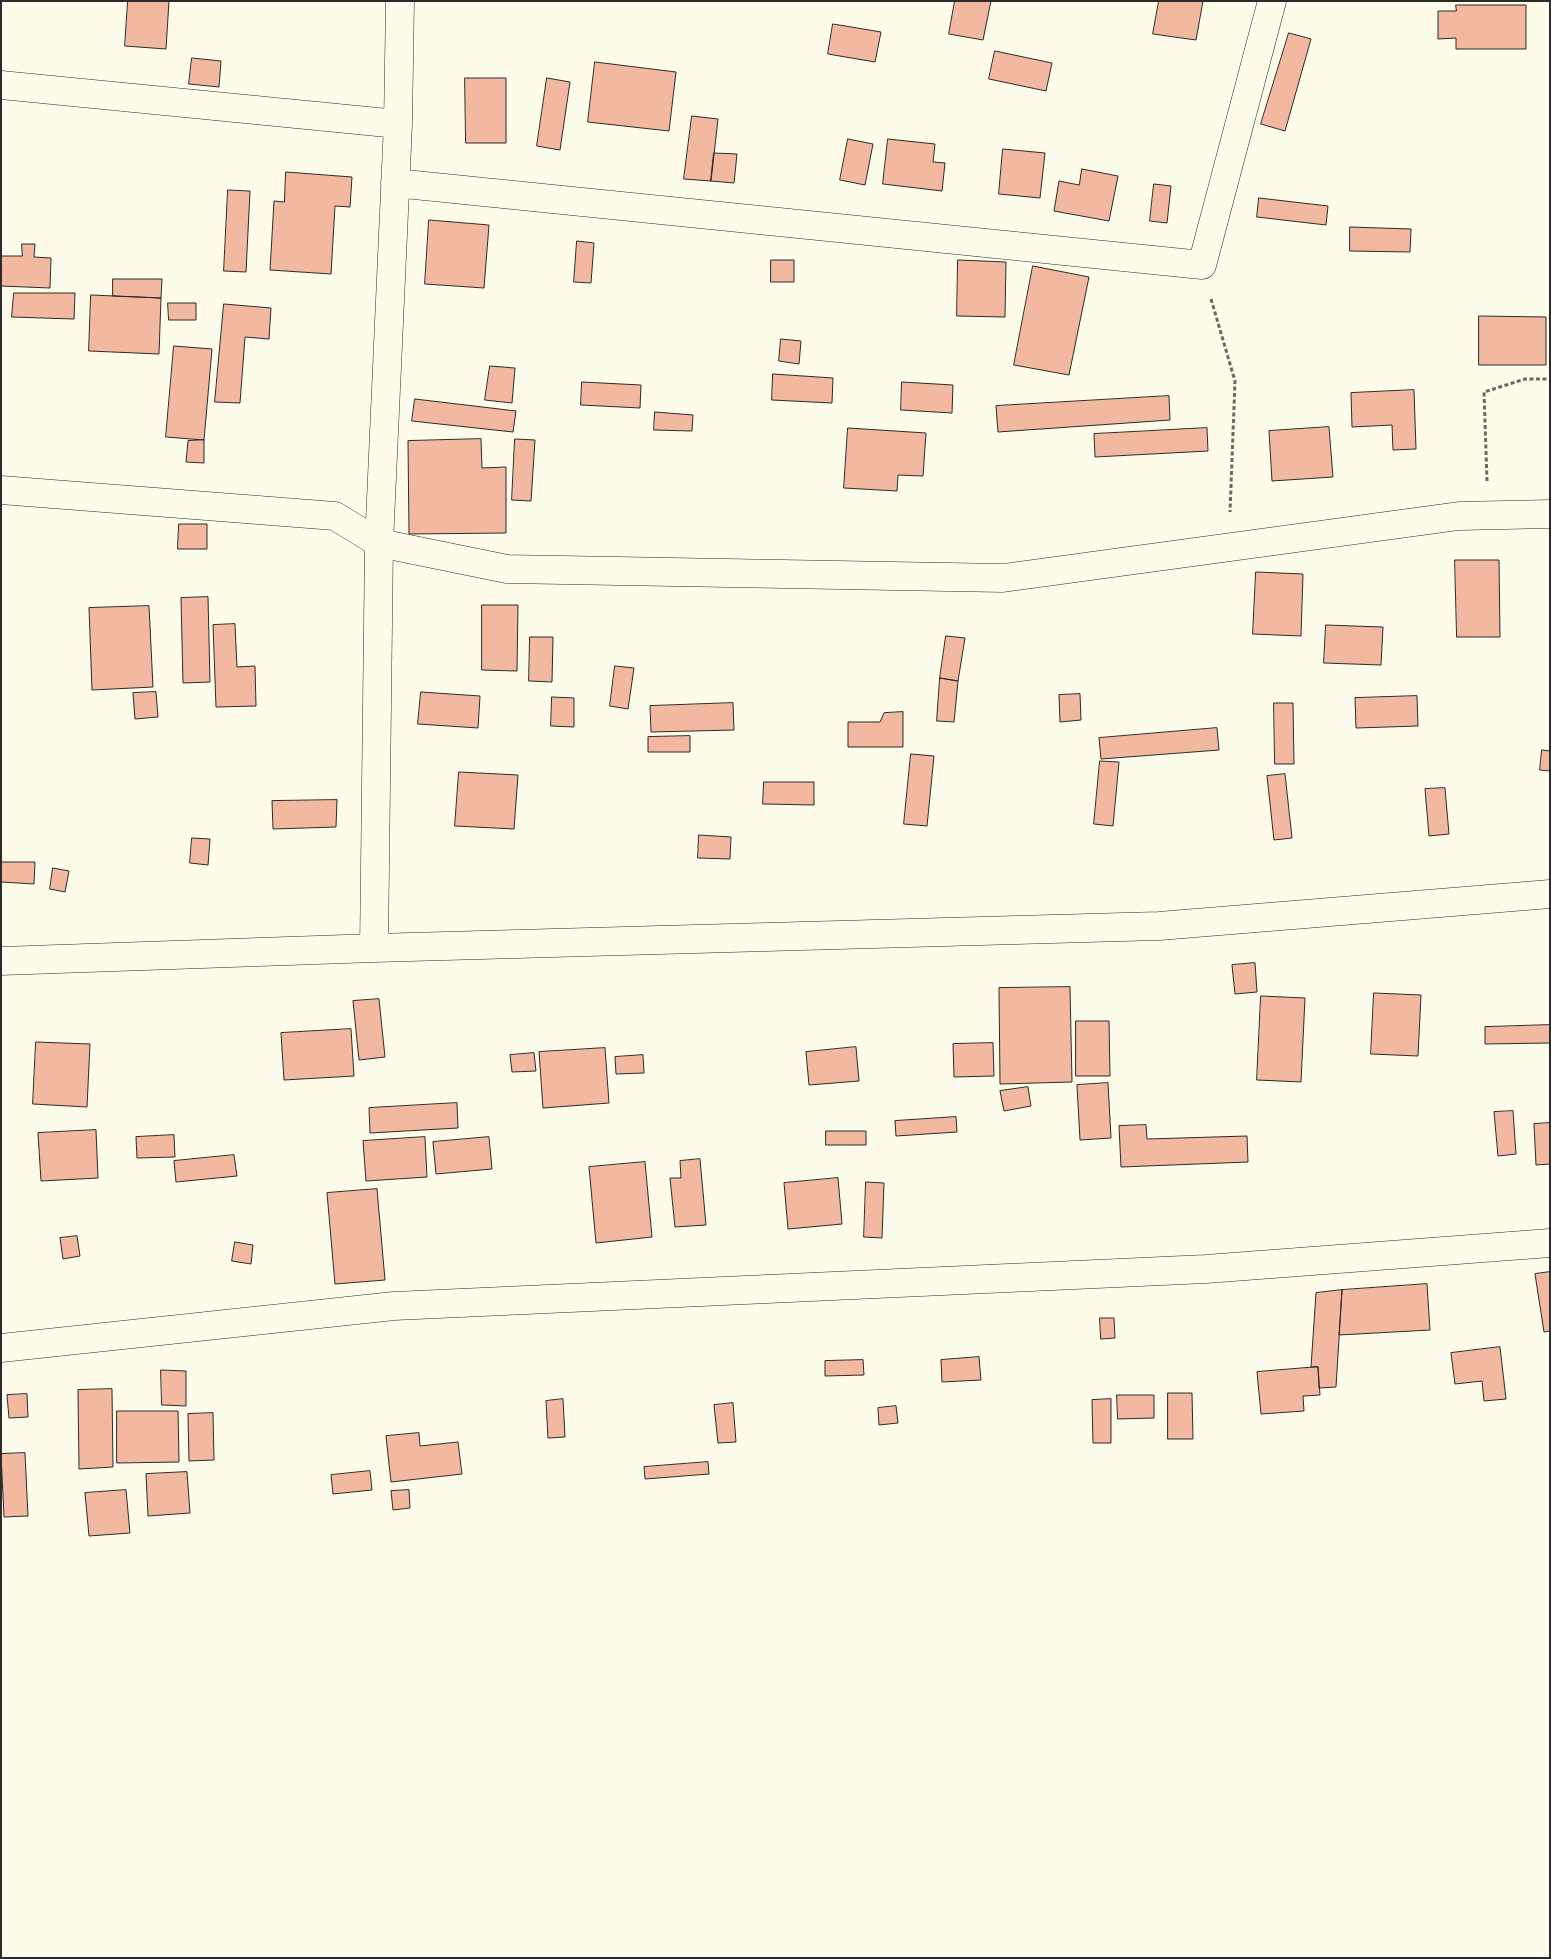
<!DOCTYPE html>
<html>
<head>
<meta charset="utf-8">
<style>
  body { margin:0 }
  #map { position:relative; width:1551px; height:1959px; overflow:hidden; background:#fdfbea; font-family:"Fira Sans",sans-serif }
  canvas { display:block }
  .frame { position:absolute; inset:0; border:2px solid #2b2b2b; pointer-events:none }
</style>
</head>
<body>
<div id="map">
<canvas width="1551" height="1959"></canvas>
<div class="frame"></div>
</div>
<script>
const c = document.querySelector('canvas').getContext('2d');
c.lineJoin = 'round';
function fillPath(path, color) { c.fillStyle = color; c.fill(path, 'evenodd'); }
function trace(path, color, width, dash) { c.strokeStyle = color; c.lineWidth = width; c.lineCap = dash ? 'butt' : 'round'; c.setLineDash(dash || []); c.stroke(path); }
const building = new Path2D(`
  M128 1H169L166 49 125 46Z
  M955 1H991L983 40 949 34Z
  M1159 1H1203L1196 40 1153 34Z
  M1456 5H1526V49H1456V38L1438 39V11H1456Z
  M833 24 881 32 875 62 828 54Z
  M1289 33 1311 39 1285 131 1261 124Z
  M995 51 1052 63 1046 91 989 79Z
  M192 58 221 61 219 87 189 84Z
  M595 62 676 72 669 131 588 122Z
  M465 78H506V143H466Z
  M547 78 570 82 560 150 537 146Z
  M692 116 718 119 711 181 684 179Z
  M848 139 873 144 865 185 840 180Z
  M888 139 935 144 933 162 945 163 942 191 883 184Z
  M1003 149 1045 153 1040 198 999 194Z
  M714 153 737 154 734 183 711 181Z
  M1082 169 1118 176 1109 221 1054 211 1059 181 1079 185Z
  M286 172 352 177 350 207 335 206 331 274 270 270 274 201 284 202Z
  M1154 184 1171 186 1167 223 1150 221Z
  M228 190 250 191 246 272 224 271Z
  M1259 198 1328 206 1326 225 1257 217Z
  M429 220 489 225 484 288 425 284Z
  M1350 227 1411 229 1410 252 1350 251Z
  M577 241 594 243 591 283 574 282Z
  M22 244H35L34 257 51 258 50 288 1 286V256H22Z
  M771 260H794V282H771Z
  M958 260 1006 262 1005 317 957 316Z
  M1033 266 1089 277 1069 375 1014 365Z
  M113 279H162L161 298 113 296Z
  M14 293H75L74 319 12 317Z
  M91 295 161 298 159 354 89 351Z
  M168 303H196V320H169Z
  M224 304 271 308 269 339 245 337 240 403 215 402Z
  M1479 316 1546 317V365H1479Z
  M781 339 801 341 799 364 779 361Z
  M174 346 212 349 204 440 166 437Z
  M490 366 515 368 512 403 485 400Z
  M773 374 833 378 832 403 772 400Z
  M582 382 641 385 640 408 581 405Z
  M902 382 953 385 952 413 901 410Z
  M1414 390 1416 449 1393 450 1392 425 1352 427 1351 393Z
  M1169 396 1170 420 998 432 996 406Z
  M415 399 516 411 513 432 412 421Z
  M655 412 693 415 692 431 654 430Z
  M1329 427 1333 477 1272 481 1269 431Z
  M848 428 926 433 923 476 898 475 897 491 844 488Z
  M1207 428 1208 451 1095 457 1094 434Z
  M481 439 482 468 506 467V533L409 534 408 441Z
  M515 439 535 440 531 501 512 500Z
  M204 440V463L186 462 188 441Z
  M179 524H207V549H178Z
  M1455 560H1499L1500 637H1457Z
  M1256 572 1303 574 1301 636 1253 634Z
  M208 597 210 682 183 683 181 598Z
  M482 605H518L517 671 482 670Z
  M149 606 153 687 92 690 89 608Z
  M235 624 237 667 255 666 256 706 216 707 213 625Z
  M1326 625 1383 627 1381 665 1324 663Z
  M946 636 965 638 958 681 940 678Z
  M530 637H553L552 682 529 681Z
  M615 666 634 668 628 709 610 706Z
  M940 678 958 681 954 722 937 721Z
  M156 692 158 717 135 719 133 693Z
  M421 692 480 696 478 728 418 724Z
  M1080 694 1081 720 1060 722 1059 695Z
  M1417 696 1418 726 1356 728 1355 698Z
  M552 697 574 698V727L551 726Z
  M733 703 734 730 651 732 650 706Z
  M1274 703H1293L1294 764H1275Z
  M903 712V747H848V722H880L884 713Z
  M1217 728 1219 750 1101 759 1099 738Z
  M690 736V752H648V737Z
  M1542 750 1550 751V771L1540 770Z
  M911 754 934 756 927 826 904 824Z
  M1100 761 1119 762 1113 826 1094 824Z
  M459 772 518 775 514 829 455 826Z
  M1285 774 1292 838 1274 840 1267 776Z
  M764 782H814V805L763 804Z
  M1445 788 1449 834 1429 836 1425 789Z
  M337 800 336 827 273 829 272 801Z
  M699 835 731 837 730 859 698 858Z
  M192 838 210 839 208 865 190 863Z
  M1 862H35L34 884 1 882Z
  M53 868 69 871 65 892 50 889Z
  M1255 963 1257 992 1235 994 1232 965Z
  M1070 987 1072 1082 1000 1084 999 988Z
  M1374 993 1421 995 1418 1056 1371 1054Z
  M1261 996 1305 998 1301 1082 1257 1080Z
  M379 999 385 1057 359 1060 353 1001Z
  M1076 1021H1109L1110 1076H1076Z
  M1550 1025V1043L1485 1044V1027Z
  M351 1029 354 1076 284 1080 281 1033Z
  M36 1042 90 1044 87 1107 33 1104Z
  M993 1043 994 1076 954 1077 953 1044Z
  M856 1047 859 1081 809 1085 806 1052Z
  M605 1048 609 1103 543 1108 539 1052Z
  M534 1053 536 1071 512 1072 510 1055Z
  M643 1055 644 1073 616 1074 615 1057Z
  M1108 1083 1111 1138 1080 1140 1077 1085Z
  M1028 1087 1031 1106 1004 1111 1000 1091Z
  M457 1103 458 1128 370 1133 369 1108Z
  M1513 1111 1516 1154 1498 1156 1494 1112Z
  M956 1117 957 1132 896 1136 895 1121Z
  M1550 1123V1164L1536 1165 1534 1124Z
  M1146 1125 1147 1139 1247 1136 1248 1162 1121 1167 1119 1126Z
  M96 1130 98 1178 41 1181 38 1133Z
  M826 1131H866V1145H826Z
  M174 1135 175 1157 137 1158 136 1137Z
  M425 1137 427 1177 366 1181 363 1141Z
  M489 1137 492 1169 436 1174 433 1142Z
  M234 1155 237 1176 176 1182 174 1161Z
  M700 1159 706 1225 675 1227 670 1178H681L680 1161Z
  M645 1162 652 1237 596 1243 589 1167Z
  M838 1178 842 1224 788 1229 784 1183Z
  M866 1182 884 1183 882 1238 864 1237Z
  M377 1189 385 1280 335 1284 327 1193Z
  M77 1236 80 1256 63 1259 60 1238Z
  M235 1242 253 1245 251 1264 232 1261Z
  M1550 1272V1331L1544 1332 1535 1274Z
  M1427 1284 1430 1330 1339 1335 1342 1290Z
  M1342 1290 1336 1387 1319 1388 1318 1367H1311L1316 1293Z
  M1100 1318H1114L1115 1338 1101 1339Z
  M1500 1347 1506 1399 1484 1401 1482 1381 1455 1384 1451 1353Z
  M979 1357 981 1380 942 1382 941 1360Z
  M863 1360 864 1375 825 1376V1361Z
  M1318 1367 1320 1395 1303 1396 1304 1411 1261 1414 1257 1372Z
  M161 1370 186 1371V1406L162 1405Z
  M112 1389 113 1467 79 1469 78 1390Z
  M1168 1393H1192L1193 1439H1168Z
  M27 1394 28 1417 9 1418 7 1395Z
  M1117 1395H1154V1418L1118 1419Z
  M563 1399 565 1437 548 1438 546 1401Z
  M1111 1399V1443H1093L1092 1400Z
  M733 1403 736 1442 718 1443 714 1405Z
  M896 1406 898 1423 879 1425 878 1408Z
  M117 1411H178L179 1462 117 1463Z
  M213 1413 214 1460 189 1461 188 1414Z
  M419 1433 420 1446 458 1442 462 1474 391 1482 386 1436Z
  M25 1453 28 1516 4 1517 1 1454Z
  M708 1462 709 1474 645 1479 644 1467Z
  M370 1471 372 1490 333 1494 331 1475Z
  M187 1472 190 1513 148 1516 146 1474Z
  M126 1490 130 1533 89 1536 85 1493Z
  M409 1490 410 1508 393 1510 391 1491Z`);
const path = new Path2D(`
  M1211 299 1235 381 1230 512
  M1487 481 1484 392 1525 379H1550`);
const street = new Path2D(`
  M1 85 398 124
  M395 183 1202 265 1272 1
  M1 490 335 516 379 543 507 569 1003 578 1459 516 1550 514
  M374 948 379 543 398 124 400 1
  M1 961 374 948 1159 926 1550 894
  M1 1348 394 1306 1206 1269 1550 1243`);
fillPath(building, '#f2b8a0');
trace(building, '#2b2b2b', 1);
trace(street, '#2b2b2b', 29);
trace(path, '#6a6964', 3, [4, 2.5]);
trace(street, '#fdfbea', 28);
</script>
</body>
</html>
